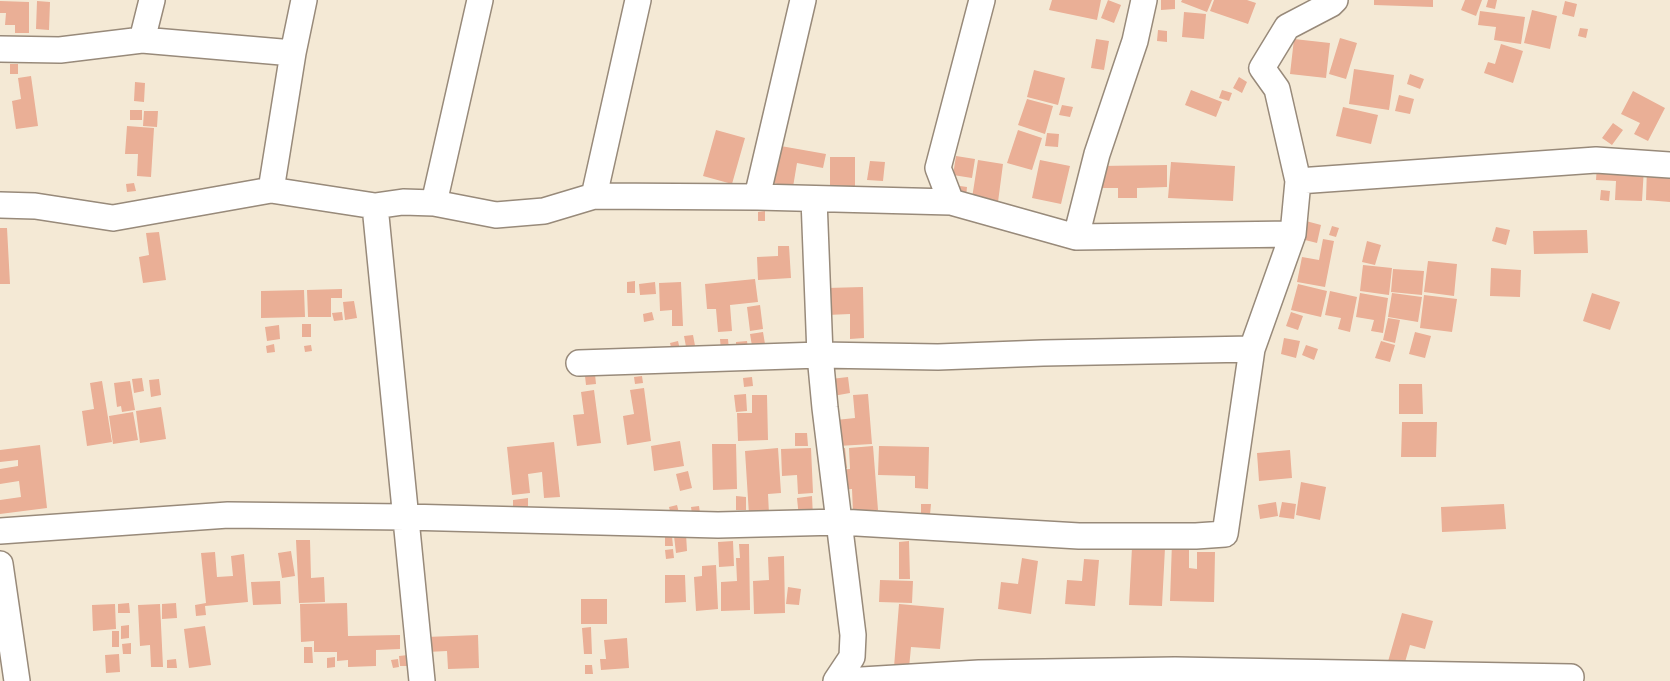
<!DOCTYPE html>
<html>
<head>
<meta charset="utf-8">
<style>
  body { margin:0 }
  canvas { display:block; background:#f4e9d5 }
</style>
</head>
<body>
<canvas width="1670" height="681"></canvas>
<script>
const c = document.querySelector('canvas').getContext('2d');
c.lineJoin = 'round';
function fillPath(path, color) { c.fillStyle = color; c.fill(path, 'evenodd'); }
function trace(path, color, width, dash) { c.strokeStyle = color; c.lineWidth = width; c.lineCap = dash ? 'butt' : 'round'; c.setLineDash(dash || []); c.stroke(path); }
const building = new Path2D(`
  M1052 0H1101L1097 20 1049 10Z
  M1108 0 1121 5 1114 23 1101 18Z
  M1161 0H1175V9L1161 10Z
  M1182 0H1212L1207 12 1181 2Z
  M1214 0H1247L1256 3 1248 24 1210 11Z
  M1374 0H1433V7L1374 5Z
  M1465 0H1482L1476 16 1461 10Z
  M1488 0H1497L1495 9 1486 7Z
  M0 1 29 2V33H15V25H5L6 13H0Z
  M37 1 50 2 49 30 36 29Z
  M1565 1 1577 4 1574 17 1562 14Z
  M1532 10 1557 16 1550 49 1524 43Z
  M1480 11 1525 17 1521 44 1494 40 1496 27 1478 25Z
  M1184 12 1206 14 1204 39 1182 37Z
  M1580 28 1588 29 1586 38 1578 36Z
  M1158 30 1167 31V42L1157 41Z
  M1340 38 1357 43 1346 79 1329 74Z
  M1096 39 1109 41 1104 70 1091 68Z
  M1294 39 1330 43 1326 78 1290 74Z
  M1501 44 1523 51 1513 83 1484 73 1488 62 1495 64Z
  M10 64H18V74H10Z
  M1354 69 1394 75 1389 110 1349 104Z
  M1034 70 1065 78 1058 105 1027 97Z
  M1410 74 1424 79 1420 89 1407 84Z
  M31 76 38 126 16 129 12 101 21 99 18 78Z
  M1239 77 1247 82 1242 93 1233 88Z
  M135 82 145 83 144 102 134 101Z
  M1191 90 1222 102 1216 117 1185 105Z
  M1222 90 1232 93 1229 101 1219 98Z
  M1633 91 1665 108 1648 141 1634 134 1640 123 1621 114Z
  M1399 95 1414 99 1410 114 1395 111Z
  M1027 99 1053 106 1045 134 1018 125Z
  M1062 105 1073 107 1070 117 1059 115Z
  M1343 107 1378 115 1371 144 1336 136Z
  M130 110H142V120H130Z
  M144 111H158L157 127 143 126Z
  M1613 123 1623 130 1612 145 1602 138Z
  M127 126 154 128 151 177 137 176 138 154H125Z
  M716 130 745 138 732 184 703 176Z
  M1018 130 1042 138 1032 170 1007 163Z
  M1047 133 1059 134 1058 147 1045 146Z
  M775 145 826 154 823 168 797 163 793 187 768 182Z
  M956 156 975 159 972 178 953 175Z
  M830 157H855V188H830Z
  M978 160 1003 164 998 202 972 198Z
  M1040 160 1070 166 1061 204 1032 198Z
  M870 161 885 162 883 181 867 180Z
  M1171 162 1235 166 1233 201 1168 198Z
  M1167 165V187L1137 188V198H1118V188H1100V166Z
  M1597 165 1644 168 1642 201 1615 200 1616 181 1596 180Z
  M1647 167 1670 168V202L1646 200Z
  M134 183 136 191 127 192 126 184Z
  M960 186 967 187 966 197 958 196Z
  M1601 190 1610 191 1609 201 1600 200Z
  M765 211V221H758V212Z
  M1306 221 1321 225 1317 243 1301 239Z
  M1332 226 1339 228 1336 237 1329 235Z
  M1496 227 1510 230 1506 245 1492 241Z
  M0 228H7L10 284H0Z
  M1587 230 1588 253 1534 254 1533 231Z
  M159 232 166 280 143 283 139 257 149 255 146 233Z
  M1323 239 1334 241 1325 287 1297 282 1302 257 1319 260Z
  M1367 241 1381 245 1375 265 1362 262Z
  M778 246H789L791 278 758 280 757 257 778 256Z
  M1428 261 1457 264 1454 296 1424 292Z
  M1363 265 1392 268 1389 295 1360 291Z
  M1491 268 1521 270 1520 297 1490 296Z
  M1393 269 1424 271 1422 295 1391 292Z
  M755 279 758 302 730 305 732 331 718 332 716 309H707L705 284Z
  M635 281V293H627V282Z
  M655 282 656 294 640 295 639 284Z
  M681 282 683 326H672V310L660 311 659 283Z
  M1298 284 1327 291 1321 317 1291 310Z
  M863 287 864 338 850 339V314L827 315V288Z
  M342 289V298H331V317H308L307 290Z
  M304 290 305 317 261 318V291Z
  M1330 291 1357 297 1350 332 1338 329 1341 318 1325 315Z
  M1360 293 1388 298 1383 333 1371 331 1374 320 1356 317Z
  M1392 293 1422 297 1418 322 1388 317Z
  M1592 293 1620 302 1610 330 1583 321Z
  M1424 295 1457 299 1452 332 1420 328Z
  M354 301 357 318 345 320 343 302Z
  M760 305 763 329 750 331 747 307Z
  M342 312 343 320 334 321 332 313Z
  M652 312 654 320 644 322 643 314Z
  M1291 312 1303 316 1298 330 1286 326Z
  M1388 318 1400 320 1395 343 1383 340Z
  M302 324H311V337H302Z
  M279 325 280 339 267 341 265 327Z
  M763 332 765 344 752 346 750 334Z
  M1415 332 1431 336 1425 358 1409 354Z
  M693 335 696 351 687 352 684 336Z
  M1284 338 1300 341 1296 358 1281 354Z
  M720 339H728L729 350H721Z
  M678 341 680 350 672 351 670 343Z
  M747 341 748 348 736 350V342Z
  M1381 341 1395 345 1390 362 1375 358Z
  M274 344 275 352 267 353 266 346Z
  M311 345 312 351 305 352 304 346Z
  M1306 345 1318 349 1314 360 1302 355Z
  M595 374 596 384 586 385 585 376Z
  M642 376 643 383 635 384 634 377Z
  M752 377 753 386 744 387 743 378Z
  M848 377 850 393 833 396 831 379Z
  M142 378 144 391 134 393 132 379Z
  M159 379 161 395 151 397 149 380Z
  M102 381 112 442 87 446 82 411 94 409 90 383Z
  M130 381 135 410 122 412 121 406 117 407 114 383Z
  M1399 384H1422L1423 414H1399Z
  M644 388 651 441 627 445 623 416 634 414 630 390Z
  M594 390 601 443 577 446 573 415 584 414 581 392Z
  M746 394 747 411 736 412 734 395Z
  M868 394 872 444 838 446 836 420 855 418 853 395Z
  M752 395H767L768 440 738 441 737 413H752Z
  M161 407 166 439 140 443 136 411Z
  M133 412 138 440 113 444 109 416Z
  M1402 422H1437L1436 457H1401Z
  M795 433H807L808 446H795Z
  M680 441 684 466 654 471 651 446Z
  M554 442 560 497 544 498 542 472 528 474 530 493 512 495 507 447Z
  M712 444H736L737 489 713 490Z
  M40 445 47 508 0 514V500L21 497 19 481 0 484V469L18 466V460L0 462V450Z
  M873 446 878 510 853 512 852 489 840 490 838 470 850 469 849 448Z
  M879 446 929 447 928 489 915 488V476L878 475Z
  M778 448 781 493 768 494 769 514 749 515 745 451Z
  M811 448 813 493 798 494 797 475 782 476 781 449Z
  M845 448 847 468H838L836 449Z
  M1290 450 1292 478 1259 481 1257 453Z
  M688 471 692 488 680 491 676 474Z
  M1301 482 1326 487 1320 520 1296 515Z
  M736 496 746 497V510H736Z
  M812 496 813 517 799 518 797 498Z
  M528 498V508L513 510V500Z
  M1276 502 1278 516 1260 519 1258 505Z
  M1282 502 1296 504 1294 519 1279 517Z
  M921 504H931L930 515H921Z
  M1504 504 1506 529 1442 532 1441 507Z
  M677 505 679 513 671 515 669 507Z
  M699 506 700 513 692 514 691 507Z
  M686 534 687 551 676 553 674 536Z
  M665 536H672L673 546H665Z
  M296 540H310L311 578 324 577 325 602 299 603Z
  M733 541 734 566 719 567 718 542Z
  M909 541 910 579H899V542Z
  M1172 542H1189V568L1197 569V552H1215L1214 602 1170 601Z
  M739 544H749L750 610 721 611V582L737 581 736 558H740Z
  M1132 547 1165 548 1162 606 1129 605Z
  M673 549 674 558 666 559 665 550Z
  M291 551 295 576 282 578 278 553Z
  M215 552 217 577 233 576 231 556 244 554 248 602 205 606 206 615 196 616 195 605 206 603 201 553Z
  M784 556 785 613 754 614 753 581 769 580 768 557Z
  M1022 558 1038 561 1031 614 998 609 1001 582 1018 584Z
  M1084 559 1099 560 1095 606 1065 604 1067 580 1082 581Z
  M716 565 718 609 696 611 694 577 702 576V566Z
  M665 575H685L686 602 665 603Z
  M880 580 913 581 912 603 879 602Z
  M280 581 281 604 253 605 251 582Z
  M788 587 801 589 799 605 786 604Z
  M581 599H607V624H581Z
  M129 603 130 613H118V604Z
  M176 603 177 618 162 619V604Z
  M347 603 348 636 400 635V649L376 650V666L348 667V660L337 661V652H314V641L301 642 300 604Z
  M115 604 116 629 93 631 92 605Z
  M160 604 163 667H151L150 645 140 646 138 605Z
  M899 604 944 608 940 649 911 647 909 668 894 667Z
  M1402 613 1433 621 1425 649 1410 645 1403 669 1387 665Z
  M129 625V638L121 639V626Z
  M205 626 211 665 189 668 184 629Z
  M591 627 592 654H584L582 628Z
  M112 631H119V647H112Z
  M478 635 479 668 448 669 447 651 427 652 426 637Z
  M627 638 629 668 601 670 600 659H606L604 640Z
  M131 643V654H123L122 644Z
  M304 647H312L313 663H304Z
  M119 654 120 672 106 673 105 655Z
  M408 655 409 666H400L399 656Z
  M335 657V667L327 668V658Z
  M176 659 177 668H167V660Z
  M398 659 399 667 393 668 391 660Z
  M585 665H592L593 674H585Z`);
const street = new Path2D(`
  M142 40 152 0
  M0 49 60 50 142 40 293 53
  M1298 181 1596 160 1670 165
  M271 190 293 53 304 0
  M594 196 638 0
  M757 197 803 0
  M814 199 820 355 825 408 853 635 852 657 836 681
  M951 202 938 168 982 0
  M434 203 480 0
  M0 205 35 206 113 218 271 190 375 206 403 202 434 203 496 215 544 211 594 196 757 197 951 202 1076 237 1293 234
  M375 206 422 681
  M1076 237 1097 154 1135 41 1144 0
  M579 363 820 355 938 357 1043 353 1252 349
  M0 531 228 515 405 517 718 525 840 522 1079 536H1196L1225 534 1252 349 1293 234 1298 181 1277 89 1262 68 1287 27 1331 4 1335 0
  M0 564 17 681
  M845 681 979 673 1175 670 1571 677`);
fillPath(building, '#eaaf96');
trace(street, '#988a7a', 28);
trace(street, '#fff', 25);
</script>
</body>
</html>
